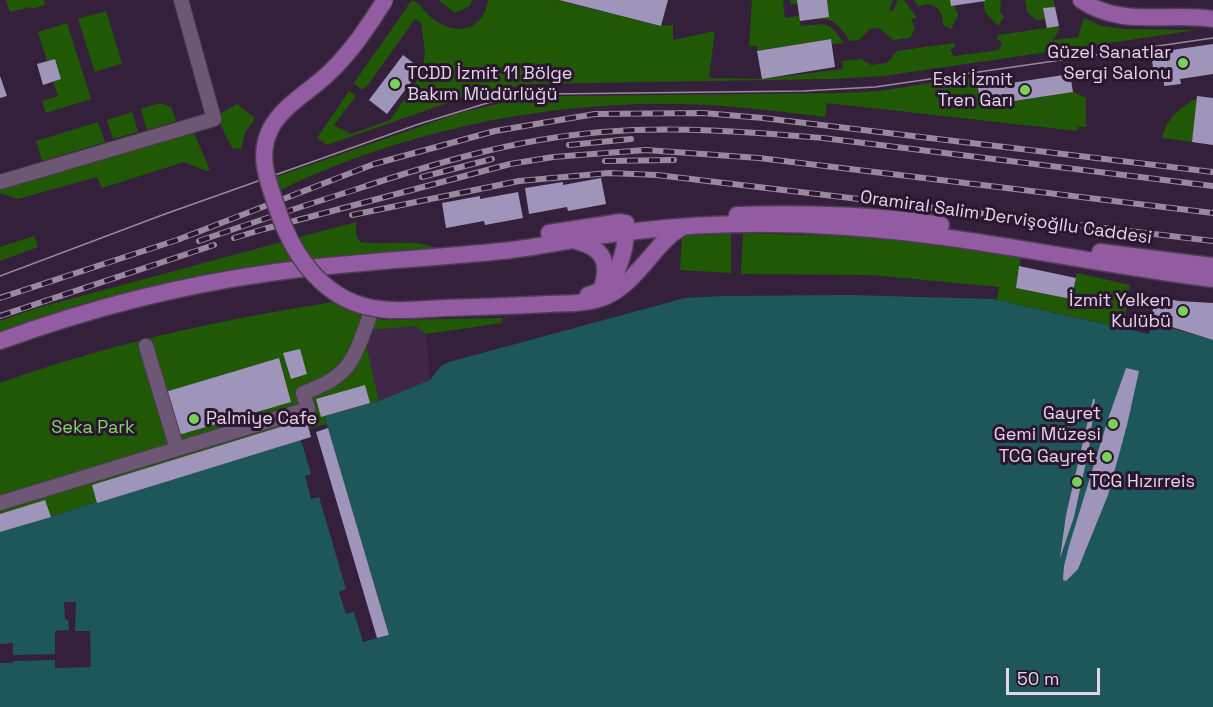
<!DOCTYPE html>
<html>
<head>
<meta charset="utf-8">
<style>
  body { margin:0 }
  #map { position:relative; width:1213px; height:707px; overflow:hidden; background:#35203b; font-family:"Space Grotesk",sans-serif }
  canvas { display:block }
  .scale { position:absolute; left:1006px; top:668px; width:94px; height:27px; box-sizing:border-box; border:3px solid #e2d5e6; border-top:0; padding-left:8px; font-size:18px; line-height:21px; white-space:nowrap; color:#e2d5e6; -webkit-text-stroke:4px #2b1630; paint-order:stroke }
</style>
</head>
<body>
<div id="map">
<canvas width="1213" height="707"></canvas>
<div class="scale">50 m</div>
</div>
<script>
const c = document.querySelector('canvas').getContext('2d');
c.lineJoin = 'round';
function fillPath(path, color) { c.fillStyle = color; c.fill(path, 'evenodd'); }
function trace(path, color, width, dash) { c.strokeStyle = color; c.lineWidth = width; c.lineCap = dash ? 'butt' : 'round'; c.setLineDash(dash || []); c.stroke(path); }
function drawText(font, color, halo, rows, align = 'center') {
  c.font = font + ' "Space Grotesk",sans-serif'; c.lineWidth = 6; c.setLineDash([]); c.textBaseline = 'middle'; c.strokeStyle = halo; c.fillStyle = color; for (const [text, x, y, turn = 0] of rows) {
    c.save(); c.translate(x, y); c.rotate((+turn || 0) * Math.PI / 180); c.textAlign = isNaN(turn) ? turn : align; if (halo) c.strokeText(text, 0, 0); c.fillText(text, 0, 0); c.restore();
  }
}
const built = new Path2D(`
  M416 326 426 334 430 380 379 401 365 339 372 330Z`);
const green = new Path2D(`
  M6 0H44L45 5 32 9 31 7 10 12Z
  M412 0C422 5 424 12 432 18 455 37 484 31 488 0H556L661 26 673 25V40L715 31 709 78 762 79 843 69 842 61 861 59 871 65 887 63 897 51 954 43 956 46 950 50 954 56 999 50 1002 43 997 39 998 35 1046 28 1045 19 1036 20 1027 12 1025 0H1053L1054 2 1059 31 1052 40 1078 37 1084 18 1102 26 1124 29 1197 30 884 76 832 79 529 84 470 95 327 145 317 138 349 91 356 96 334 125 351 134 390 120 422 73 425 52 421 23 415 19 368 85 362 90 354 83Z
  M438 0H472L470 6 455 13Z
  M752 0H783L785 18 799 16 797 4H791L790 0H893L889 11H893L898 0H904L917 18 911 19 915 28 910 38 893 40 879 28 870 29 859 40 850 41C833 16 829 17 800 21L801 26C826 23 829 21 844 43L832 44 830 39 757 51V46H749Z
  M914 0H952L958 15 951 29 943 25C943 9 933 0 918 7Z
  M983 0H1001L1000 12 1004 17 998 26 985 12Z
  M106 11 122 63 95 72 78 19Z
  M67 23 91 99 46 113 42 101 58 96 53 82 61 79 55 59 47 61 38 32Z
  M976 76 981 106 1073 92 1086 98V127H1078L1077 131 827 103 825 117C777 111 729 105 681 104 545 101 403 131 280 190L276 177 459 113 514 100 562 96 843 93 879 91Z
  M1197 98 1192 142 1162 138C1167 118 1179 108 1197 98Z
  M160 103 171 107 176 121 147 130 141 109Z
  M237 104 255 118 245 133 241 149 232 148 221 126 218 115Z
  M132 112 138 132 113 139 107 120Z
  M98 122 105 142 42 161 36 141Z
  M193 131 210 170 206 171 184 162 102 188 97 177 18 199 0 193V188Z
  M356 222V235L360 242C382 246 418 238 435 248L209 273 89 302 0 332V321L37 308Z
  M731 233V273L680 270 682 238 686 236Z
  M743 233 874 237 946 245 1021 257 1016 288 1070 299 1077 273 1130 285 1125 317 1132 319 1129 329 997 300 999 287 871 275 741 274Z
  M34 236 38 247 0 261V247Z
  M333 302 369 318 387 320 502 318V323L426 334 416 326 372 330 365 339 379 401 325 416 327 424 311 437 0 532V383C109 344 218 320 333 302Z`);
const water = new Path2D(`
  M850 295 993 299 1149 334 1152 322 1213 340V707H0V532L311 437 309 429 327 424 325 416 379 401 430 380 441 366 449 362 685 298 723 296Z`);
const pier = new Path2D(`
  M327 424 389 635 363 642 354 612 346 614 339 592 346 589 319 497 311 499 305 476 311 474 301 440 311 437 309 429Z
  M64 602H76L75 631H90L91 667 55 668V660L13 661V663H0V644L13 643V655L55 654V631L69 630 68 620 65 619Z`);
const building = new Path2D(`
  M559 0H668L661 26Z
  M797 0H827L829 17 800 21Z
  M950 0H985V1L951 6Z
  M1055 7 1059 26 1047 28 1043 8Z
  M831 39 835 67 762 79 757 51Z
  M1213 44V74L1180 79 1181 84 1164 86V80L1155 82 1151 53Z
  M403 55 421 69 387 114 369 100Z
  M55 59 61 79 43 85 37 64Z
  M1070 74 1073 92 981 106 978 88Z
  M0 76 7 96 0 98Z
  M1197 96 1213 98V145L1192 142Z
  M601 178 606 204 568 211 567 207 529 214 525 188 563 182V185Z
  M518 192 523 218 485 225 484 221 446 228 442 203 480 196V199Z
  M1019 266 1076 278 1071 299 1016 288Z
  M1156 297 1179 301 1213 303V340L1150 320Z
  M300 349 307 374 291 379 283 353Z
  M279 358 291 402 175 436 162 393Z
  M1126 368 1139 371 1127 425 1108 495 1078 569 1066 581 1063 580 1064 566 1069 546 1108 419Z
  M365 385 370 403 321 417 316 399Z
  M1093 399H1095L1089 448 1074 517 1060 558 1066 515Z
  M306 419 311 437 97 503 92 485Z
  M328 428 389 635 377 638 316 432Z
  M45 500 51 517 0 532V514Z`);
const minor = new Path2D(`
  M0 182 214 119 181 0
  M146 346 177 449
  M0 503 308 409 303 393C349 377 353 362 369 318`);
const major = new Path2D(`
  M1081 0C1121 28 1168 12 1213 19
  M737 215C805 213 873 214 941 225
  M549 233 621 222
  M576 241C603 248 610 261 602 288
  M1100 252 1213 266
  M588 295C618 288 627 249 626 223
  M548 304C597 303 612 302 645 263 657 250 665 237 681 228
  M0 341C88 309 176 286 269 273 346 262 425 259 502 251 547 246 592 235 637 231 705 223 777 222 846 227 970 235 1090 264 1213 279`);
const tram = new Path2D(`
  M0 276 165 214 419 124 494 101 549 94 803 91 875 87 1213 38`);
const rail = new Path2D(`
  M569 145 631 139
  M605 161 674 160
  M422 177 492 159
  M352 215 519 181 609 173 657 175 1213 241
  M234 238 264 229 510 164 553 157 646 150 759 158 1213 213
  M199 241C251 223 303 206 354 190 435 163 517 139 601 132 676 126 749 132 823 138L1213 186
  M0 298 177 240 374 164 495 131 595 114 703 113 763 118 1213 172
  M0 316 214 245`);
const majorBridge = new Path2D(`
  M385 0C369 25 352 51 330 72 312 90 283 105 271 128 256 157 269 183 278 211 294 258 326 303 380 309 400 312 422 309 443 308 478 307 513 306 548 304`);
const markers = [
  [1183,63,6,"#77d259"],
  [395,84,6,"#77d259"],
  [1025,90,6,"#77d259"],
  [1183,311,6,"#77d259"],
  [194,419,6,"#77d259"],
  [1113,424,6,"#77d259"],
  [1107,457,6,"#77d259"],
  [1077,482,6,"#77d259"]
];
const poiNames = [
  ["Güzel Sanatlar",1171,53],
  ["Sergi Salonu",1171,74],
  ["TCDD İzmit 11 Bölge",407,74,"left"],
  ["Bakım Müdürlüğü",407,95,"left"],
  ["Eski İzmit",1013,80],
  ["Tren Garı",1013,101],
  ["İzmit Yelken",1171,301],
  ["Kulübü",1171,322],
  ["Gayret",1101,414],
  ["Gemi Müzesi",1101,435],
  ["Palmiye Cafe",206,419,"left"],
  ["TCG Gayret",1095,457],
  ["TCG Hızırreis",1089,482,"left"]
];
const streetNames = [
  ["Oramiral Salim Dervişoğllu Caddesi",1006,218,8]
];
const parkNames = [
  ["Seka Park",93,428]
];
fillPath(built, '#402747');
fillPath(green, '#205806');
fillPath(water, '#1d5759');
fillPath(pier, '#35203b');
fillPath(building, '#9f94ba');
trace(minor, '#4f3d54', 16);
trace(major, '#4f3d54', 19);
trace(minor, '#6e5775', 14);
trace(major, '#935ca2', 16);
trace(tram, '#99899e', 1.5);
trace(rail, '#99899e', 6);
trace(rail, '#2b1630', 4, [11]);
trace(majorBridge, '#4f3d54', 19, []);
trace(majorBridge, '#935ca2', 16);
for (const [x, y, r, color] of markers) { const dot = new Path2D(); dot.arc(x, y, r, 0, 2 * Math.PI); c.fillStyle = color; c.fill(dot); trace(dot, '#2b1630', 2); }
drawText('18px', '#e2d5e6', '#2b1630', poiNames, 'right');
drawText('18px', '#e2d5e6', '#2b1630', streetNames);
drawText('18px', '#81d963', '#2b1630', parkNames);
</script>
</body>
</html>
